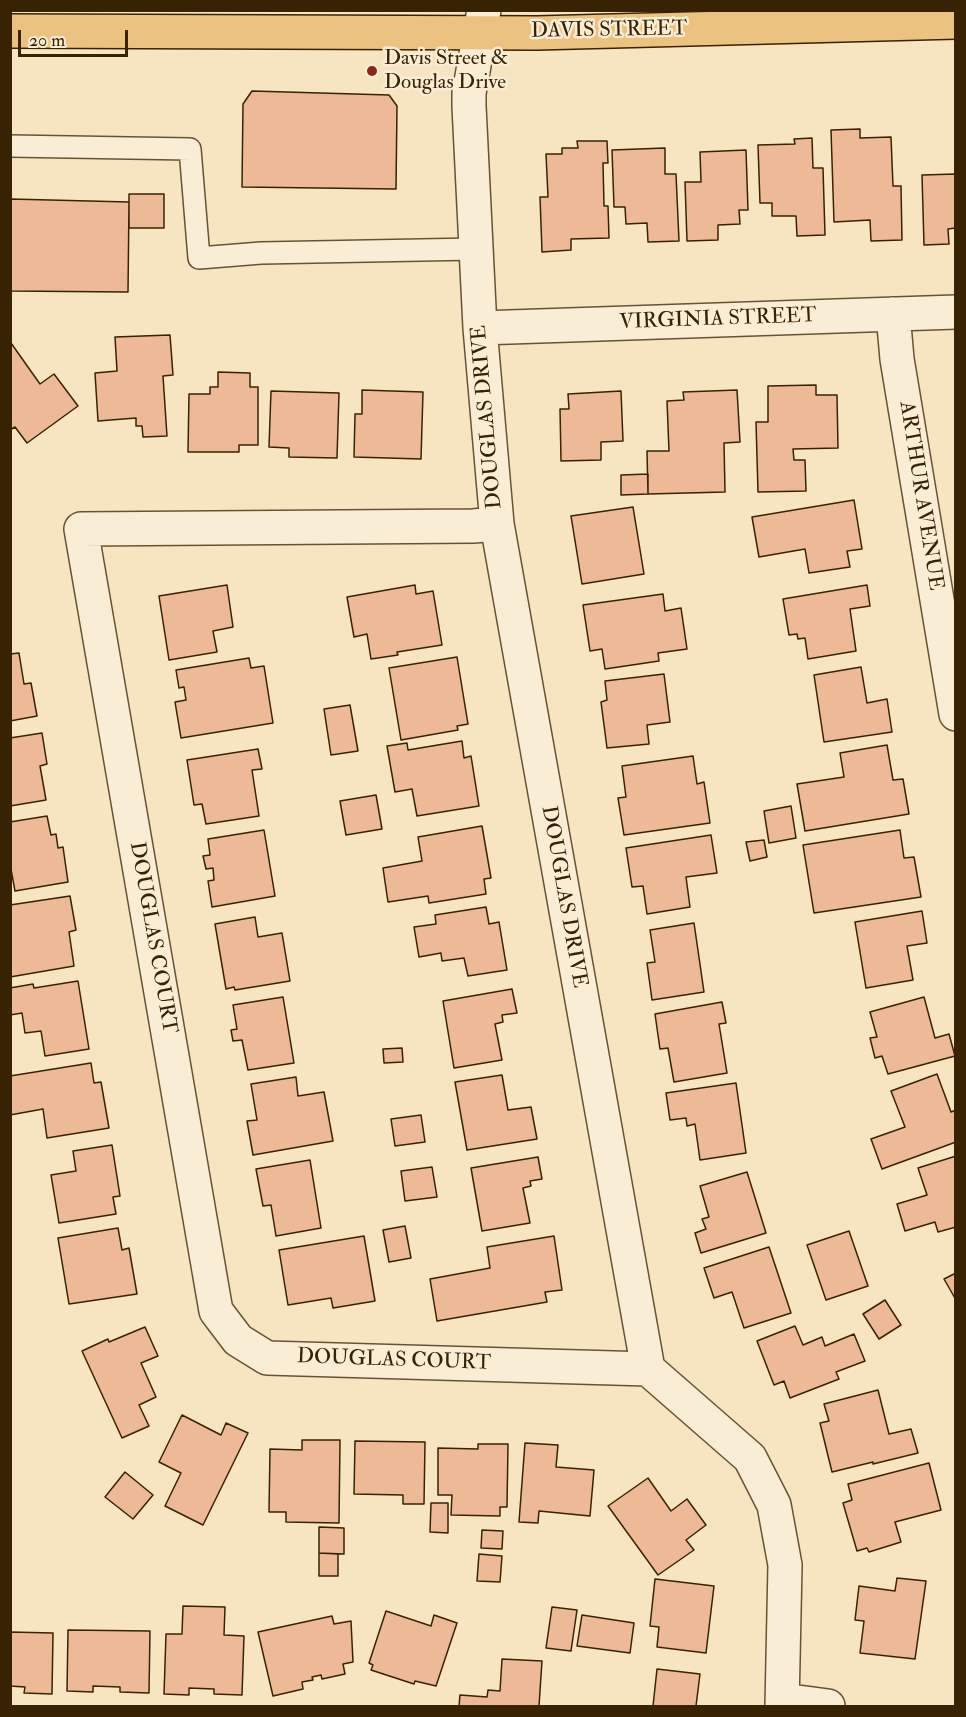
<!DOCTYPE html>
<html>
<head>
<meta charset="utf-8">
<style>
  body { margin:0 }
  #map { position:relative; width:966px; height:1717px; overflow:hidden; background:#f7e4c0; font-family:"IM FELL Double Pica",serif }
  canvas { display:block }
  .frame { position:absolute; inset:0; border:12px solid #372304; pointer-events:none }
  .scale { position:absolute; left:18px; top:30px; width:110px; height:27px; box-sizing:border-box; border:3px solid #372304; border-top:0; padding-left:8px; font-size:18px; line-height:21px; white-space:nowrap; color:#372304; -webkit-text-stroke:4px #faedd6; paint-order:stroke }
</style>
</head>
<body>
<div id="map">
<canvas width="966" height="1717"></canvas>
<div class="frame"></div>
<div class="scale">20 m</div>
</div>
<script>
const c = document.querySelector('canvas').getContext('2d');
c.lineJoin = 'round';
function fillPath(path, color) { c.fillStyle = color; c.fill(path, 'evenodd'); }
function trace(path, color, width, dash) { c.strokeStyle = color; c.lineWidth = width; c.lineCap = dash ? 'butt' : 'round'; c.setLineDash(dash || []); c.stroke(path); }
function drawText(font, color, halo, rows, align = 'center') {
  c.font = font + ' "IM FELL Double Pica",serif'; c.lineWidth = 5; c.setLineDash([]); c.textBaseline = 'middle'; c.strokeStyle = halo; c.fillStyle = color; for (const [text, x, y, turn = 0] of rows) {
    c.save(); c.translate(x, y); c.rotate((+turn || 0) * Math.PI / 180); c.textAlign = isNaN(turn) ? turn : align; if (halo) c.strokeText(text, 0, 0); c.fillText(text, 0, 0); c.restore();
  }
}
const building = new Path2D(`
  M252 91 389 95 397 106 396 189 242 187 243 104Z
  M860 129V138L891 137 893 186H901L902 240 871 241 870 220 834 222 831 130Z
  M812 138 813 168H823L825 235 797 236 796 216H772V203H760L758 145 795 144 794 139Z
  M577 141H607L608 163H603L604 206H608L609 238 571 239V250L542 252 540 197H548L546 154H562V148H578Z
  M665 148V174H676L679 241 648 242 647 223 626 224 625 207H614L612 150Z
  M746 150 748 210H739L740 224 718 225V240L687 241 685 182H701L700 152Z
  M956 174 955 228 948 229 949 244 924 245 922 175Z
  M129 194H164V228H129Z
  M10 199 129 202 128 292 10 291Z
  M170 335 173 375 163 376 167 436 143 437 142 426H136V418L98 421 95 373 117 371 115 337Z
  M11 343 40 384 54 374 78 406 27 443 15 427 10 430Z
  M218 372 250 373V387H258V445H239V452H188L189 394H210V387H218Z
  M816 385V395H837L838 448 793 449 794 460H805L806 491 758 492 756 422H768V386Z
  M362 390 423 392 421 459 354 457 355 414H362Z
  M737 390 740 442 724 443 725 492 648 494 647 451H669L667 401 684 400 683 392Z
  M271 391 339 393 337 458 289 457V448L269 447Z
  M621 391 623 441 601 442V460L561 461 560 409H569L568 394Z
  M648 474V494L621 495V475Z
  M854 500 862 549 847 551 850 567 809 573 805 549 759 557 752 517Z
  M633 507 644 574 582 584 571 516Z
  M227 585 233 627 213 631 217 652 169 660 159 596Z
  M415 585 416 594 433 591 442 645 397 652 398 655 371 659 367 634 354 637 347 597Z
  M867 585 870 606 850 609 856 651 808 659 805 638 798 639 797 634 789 635 783 599Z
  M663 594 665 611 681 608 687 649 658 653 659 661 605 669 602 649 590 651 583 605Z
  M19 653 24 684 31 683 37 716 10 721V654Z
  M457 657 468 724 457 726 458 730 401 740 389 668Z
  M249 658 251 668 264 666 273 723 181 738 175 702 186 700 184 687 179 688 176 670Z
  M861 667 867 703 887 699 892 732 824 742 814 675Z
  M664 674 670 722 647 725 649 744 607 748 601 702 607 700 605 681Z
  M350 705 358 751 331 755 324 709Z
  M42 733 47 764 40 766 46 800 10 806V738Z
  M462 741 464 758 471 756 479 806 417 816 412 789 395 792 387 746 407 743 408 750Z
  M887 745 893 780 903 779 909 814 805 831 797 784 844 777 840 753Z
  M258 749 262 769 252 770 259 816 206 824 202 804 194 805 187 760Z
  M693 756 697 784 704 782 710 823 624 835 618 798 626 797 622 766Z
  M376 795 382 829 346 835 340 801Z
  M791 806 796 838 769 843 764 811Z
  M47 816 51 835 56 834 58 848 63 847 68 882 15 891 10 864V822Z
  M482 826 491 878 484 879 486 894 429 903 428 896 388 902 383 868 422 861 418 837Z
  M264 830 275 896 212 907 208 881 214 880 213 868 206 869 203 856 210 855 208 839Z
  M900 830 904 858 914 857 921 897 814 913 803 845Z
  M711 835 717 873 686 877 690 907 647 914 643 886 632 887 626 848Z
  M764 840 767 857 750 861 746 842Z
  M70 896 76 930 69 932 74 966 10 977V905Z
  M486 907 489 924 499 922 507 970 468 976 464 958 442 961 441 953 419 957 414 927 436 924 435 915Z
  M922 911 927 943 907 946 913 980 866 988 855 922Z
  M255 917 258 937 282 933 290 981 235 990 234 987 226 989 215 924Z
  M694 923 704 992 652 1000 647 963 655 962 650 930Z
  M78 981 89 1049 45 1056 41 1031 25 1033 22 1013 10 1015V988L33 984 34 988Z
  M512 989 517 1013 502 1015 503 1022 495 1024 502 1060 454 1068 443 1001Z
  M283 997 294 1063 248 1070 242 1040 233 1041 231 1030 237 1029 233 1005Z
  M924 997 935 1038 949 1034 955 1056 888 1074 882 1056 875 1058 870 1038 877 1037 870 1012Z
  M722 1002 726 1023 719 1024 727 1073 674 1082 668 1048 660 1049 655 1014Z
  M402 1048 403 1062 384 1063 383 1049Z
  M91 1063 94 1083 101 1082 109 1128 47 1138 43 1109 10 1115V1076Z
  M937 1074 951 1112 956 1110V1142L882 1169 871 1139 905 1127 891 1091Z
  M502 1075 508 1110 531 1107 537 1139 467 1150 455 1082Z
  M296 1077 298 1096 324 1092 333 1141 253 1155 247 1121 257 1120 251 1084Z
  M736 1083 746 1153 700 1160 695 1124 687 1126 686 1118 670 1120 666 1093Z
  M421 1115 425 1142 395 1146 391 1119Z
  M112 1145 120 1196 113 1197 116 1214 59 1223 51 1175 76 1171 73 1151Z
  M956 1156V1227L938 1232 935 1222 905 1231 897 1204 927 1195 918 1168Z
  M538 1157 542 1179 530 1181 531 1186 523 1188 530 1223 482 1231 471 1168Z
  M310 1160 321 1228 276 1236 271 1205 263 1206 256 1169Z
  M432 1167 437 1197 405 1201 401 1171Z
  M747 1172 766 1233 701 1253 695 1233 706 1229 702 1219 709 1217 700 1186Z
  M405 1226 411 1258 389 1262 383 1230Z
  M118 1228 122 1250 129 1248 137 1294 69 1304 58 1238Z
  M849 1231 868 1286 826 1300 807 1245Z
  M364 1236 375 1301 333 1308 331 1298 288 1305 279 1250Z
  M554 1236 562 1290 545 1292 547 1302 437 1321 430 1279 490 1268 487 1247Z
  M769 1247 791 1313 744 1328 732 1292 714 1298 704 1268Z
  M956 1273V1300L944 1279Z
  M885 1300 901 1325 879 1339 863 1314Z
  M795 1326 803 1345 822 1337 825 1346 854 1334 865 1361 836 1372 839 1379 790 1398 784 1381 774 1385 757 1341Z
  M145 1327 158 1356 141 1363 156 1397 139 1405 149 1426 122 1438 82 1351 108 1339 109 1342Z
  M878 1390 889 1434 911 1429 918 1453 873 1464V1462L832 1472 820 1423 829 1421 824 1404Z
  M182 1415 221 1435 226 1423 248 1433 203 1525 165 1506 181 1473 159 1462Z
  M302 1440H340L339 1523 286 1522V1512H269L270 1449 302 1450Z
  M355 1441 425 1442 424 1504H403V1495L354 1494Z
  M525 1443 558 1445 556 1467 594 1470 590 1516 539 1511 538 1523 519 1522Z
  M478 1444H508L507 1507H500V1516L451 1515 452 1495H438V1448L478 1449Z
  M929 1463 941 1510 895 1522 901 1542 869 1552 867 1548 857 1551 843 1503 852 1500 848 1484Z
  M125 1472 153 1495 133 1519 105 1497Z
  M648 1478 671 1511 687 1499 706 1525 686 1540 694 1550 658 1575 608 1506Z
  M431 1503H448V1533L430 1532Z
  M319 1527 344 1528V1554L319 1553Z
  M482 1530 503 1531 502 1549 481 1548Z
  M319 1553 338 1554V1576H319Z
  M479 1554 502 1556 500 1582 477 1581Z
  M897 1578 926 1581 915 1659 860 1653 864 1621 855 1620 859 1586 895 1591Z
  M655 1579 714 1586 706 1653 657 1647 659 1627 650 1626Z
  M183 1606 225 1607 224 1635 244 1636 242 1695 214 1694V1689L189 1688V1695L164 1694 166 1634H182Z
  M552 1607 577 1610 571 1651 546 1648Z
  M386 1611 431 1626 434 1615 457 1623 436 1686 415 1681 414 1684 371 1670 373 1665 369 1663Z
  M582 1615 634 1623 630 1653 577 1646Z
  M332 1616 334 1624 351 1621 353 1662 343 1664 345 1674 322 1679 321 1675 312 1677 313 1680 302 1682 303 1689 273 1696 258 1632Z
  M68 1630 150 1631 149 1693 120 1692V1687L93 1686V1692L67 1691Z
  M10 1632 53 1633 52 1694 24 1693 25 1687 10 1686Z
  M502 1659 542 1661 539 1706H459L460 1695 487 1697 488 1690 500 1691Z
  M657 1669 700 1674 696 1706H653Z`);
const lane = new Path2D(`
  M10 146 190 149 199 258 261 253 475 249`);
const street = new Path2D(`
  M484 10 469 93V106L480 328 497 524 648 1369 750 1458 774 1505 785 1565 782 1706
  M893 314 897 359 956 714
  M480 328 956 312
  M497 524 473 526 81 529 216 1311 238 1340 267 1358 648 1369
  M783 1700 828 1706`);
const primary = new Path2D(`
  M10 31 537 33 956 22`);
const markers = [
  [372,71,6,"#8f2418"]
];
const streetNames = [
  ["DAVIS STREET",609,31,-1],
  ["VIRGINIA STREET",718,320,-2],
  ["DOUGLAS DRIVE",488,417,-95],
  ["ARTHUR AVENUE",920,496,81],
  ["DOUGLAS DRIVE",563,897,80],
  ["DOUGLAS COURT",152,938,80],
  ["DOUGLAS COURT",394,1361,2]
];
const poiNames = [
  ["Davis Street &",384,59],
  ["Douglas Drive",384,83]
];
fillPath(building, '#edb997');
trace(building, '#372304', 1.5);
trace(lane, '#675333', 24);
trace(street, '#675333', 36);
trace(primary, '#372304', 36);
trace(lane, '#faedd6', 21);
trace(street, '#faedd6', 33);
trace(primary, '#ecc280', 33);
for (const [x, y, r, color] of markers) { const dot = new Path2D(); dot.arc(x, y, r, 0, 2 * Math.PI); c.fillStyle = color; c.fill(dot); trace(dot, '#faedd6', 2); }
drawText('21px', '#372304', '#faedd6', streetNames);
drawText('21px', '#372304', '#faedd6', poiNames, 'left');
</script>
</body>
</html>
